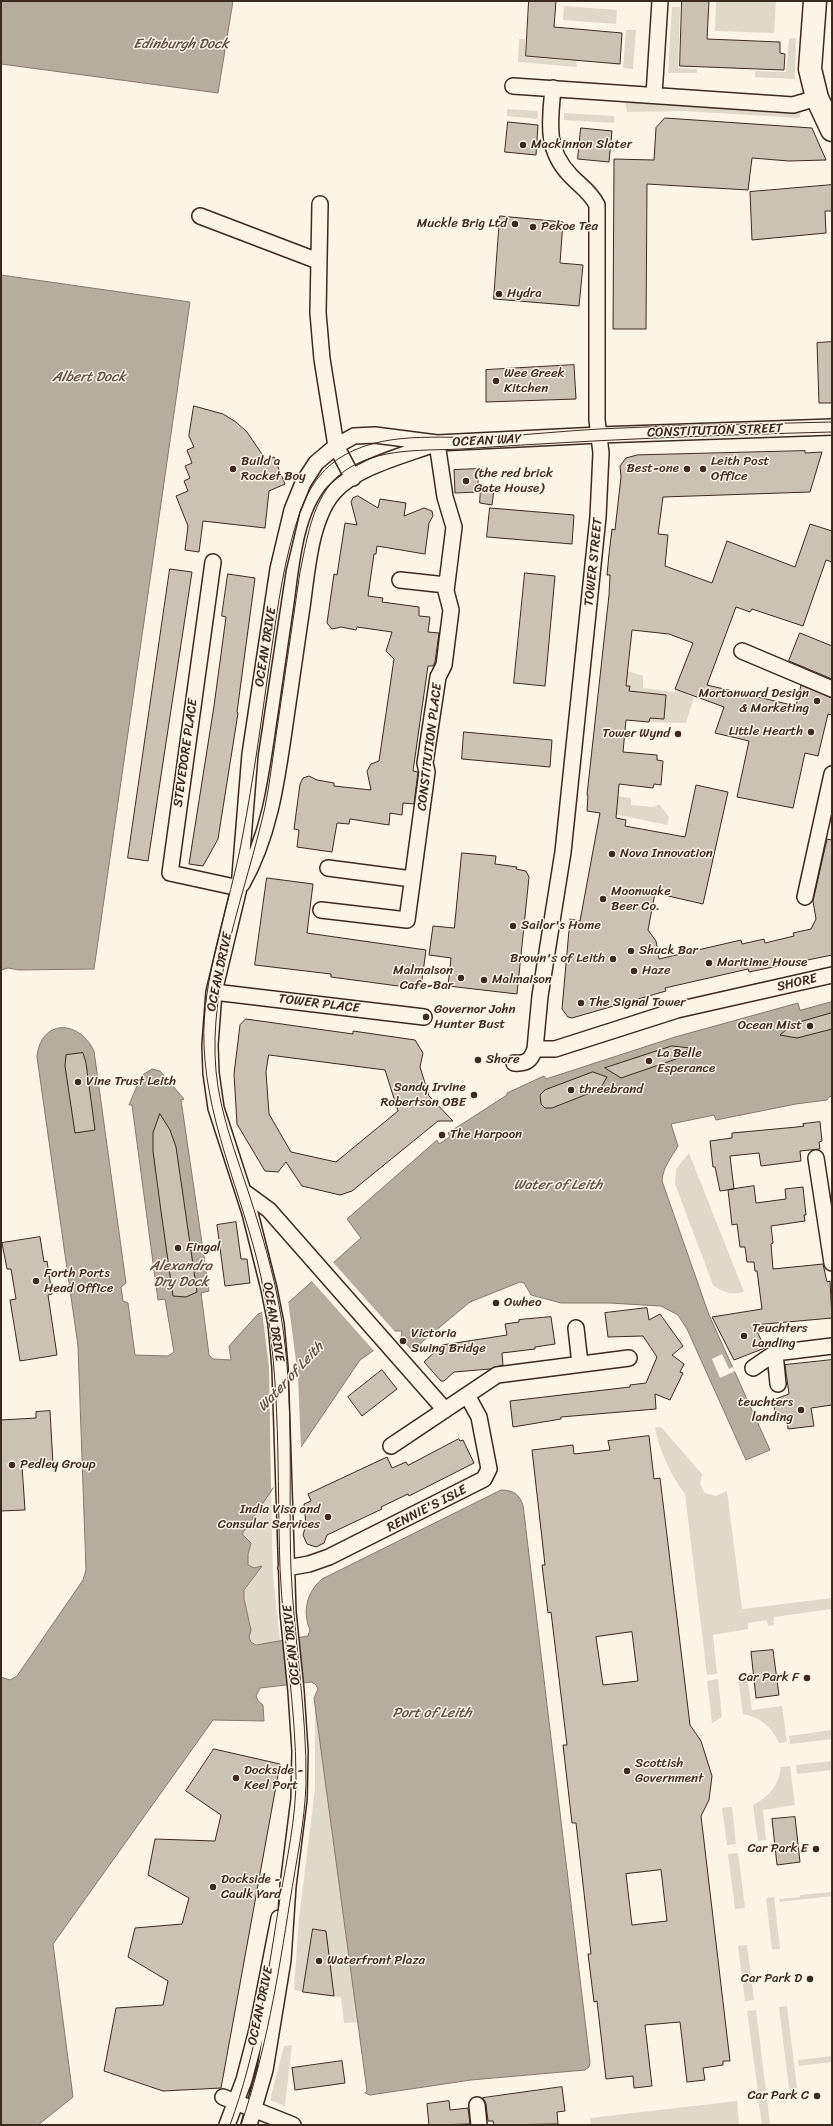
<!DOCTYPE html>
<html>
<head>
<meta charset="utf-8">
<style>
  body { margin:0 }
  #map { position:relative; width:833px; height:2126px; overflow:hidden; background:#fcf5e5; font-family:Sriracha,sans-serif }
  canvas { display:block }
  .frame { position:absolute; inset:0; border:2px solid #3b2a1e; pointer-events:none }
</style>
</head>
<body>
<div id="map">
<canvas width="833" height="2126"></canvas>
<div class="frame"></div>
</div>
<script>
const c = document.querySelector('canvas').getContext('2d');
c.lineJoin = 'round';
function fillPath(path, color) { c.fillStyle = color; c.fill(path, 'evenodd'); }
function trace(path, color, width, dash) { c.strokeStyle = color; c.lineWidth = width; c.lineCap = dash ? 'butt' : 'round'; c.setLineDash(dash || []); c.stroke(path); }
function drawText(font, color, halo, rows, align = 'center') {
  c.font = font + ' Sriracha,sans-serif'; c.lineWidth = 3; c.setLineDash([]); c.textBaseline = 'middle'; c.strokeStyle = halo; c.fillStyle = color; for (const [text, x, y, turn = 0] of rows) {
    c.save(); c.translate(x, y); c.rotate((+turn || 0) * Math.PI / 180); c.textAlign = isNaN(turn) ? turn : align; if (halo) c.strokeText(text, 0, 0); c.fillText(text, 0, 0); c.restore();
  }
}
const green = new Path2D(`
  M716 1H776L774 33 715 31Z
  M564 6 617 10 616 24 563 20Z
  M672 7H680L678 68 697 69V73H668Z
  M626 30H636L633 69 623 68Z
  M796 38 795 79 755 77V71L786 72 789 39Z
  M519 39H525V57L576 61 577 67 518 62Z
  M625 102 801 113 799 118 685 111 627 112Z
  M507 109 538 111V119L507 116Z
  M564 113 614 116V123L564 120Z
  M627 671 643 676V688L674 692 678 690 694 697 686 723 649 722 650 718 664 719 666 696 629 692 630 686H623Z
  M618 796 631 798V805L653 807 659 804 669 817 667 825 614 814Z
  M689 1153 744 1292C732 1295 724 1293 713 1285L675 1184 676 1169Z
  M661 1427 702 1474 700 1484 705 1493 716 1496 727 1491 742 1609 832 1598V1609L774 1617V1625L768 1626 767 1620 748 1623V1629L713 1635 717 1674 707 1675 685 1494C670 1474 660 1452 655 1428Z
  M271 1489 273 1576 280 1641C269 1643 254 1650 249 1637V1632L244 1599V1590L261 1566 254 1568 248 1565V1554L251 1543 242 1534Z
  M747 1676 752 1710 782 1706 787 1742 779 1743C772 1727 760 1717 743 1714L738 1678Z
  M718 1679 722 1717 712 1723 707 1681Z
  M315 1704 358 2022 344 2023 341 1997 334 1996 325 1931 313 1929 303 1992 294 1990 299 1918 315 1789Z
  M832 1730V1739L790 1744 789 1736Z
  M832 1761V1770L797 1774 796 1765Z
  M790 1766 795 1805 763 1810 766 1840 758 1841 753 1805C769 1797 779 1785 781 1767Z
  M732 1807 736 1844 727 1845 722 1808Z
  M738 1853 745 1908 735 1909 728 1854Z
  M832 1892V1896L780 1902 779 1899 800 1897V1895Z
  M774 1897 780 1949H772L766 1898Z
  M747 1945 754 2000 745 2001 738 1946Z
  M787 2006 797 2088 789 2089 779 2007Z
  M756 2010 766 2091 758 2092 747 2011Z
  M292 2045 285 2106 270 2100 284 2046Z
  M832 2056V2062L799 2066 798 2060Z
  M767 2098 770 2125H762L758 2099Z
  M737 2101 739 2125H591L590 2118Z`);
const water = new Path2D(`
  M1 1H233L218 93 1 64Z
  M1 275 190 302 94 969 19 970 8 968 1 970Z
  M832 1002V1096L829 1097 827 1100 796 1104 716 1120 714 1115 671 1124 678 1146C671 1158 663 1167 662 1181L709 1315 770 1450 746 1460 687 1329 678 1315 661 1306 609 1303H561L531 1295 524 1283 520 1282 470 1302 423 1341 414 1352 401 1338 402 1331H395L380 1346 360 1360 242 1534 251 1543 248 1554V1565L254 1568 262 1566 244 1590V1599L251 1630 249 1637 251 1642 256 1645 308 1636 310 1630C302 1611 307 1592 322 1579L501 1490C513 1490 519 1494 523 1505L590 2062 589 2067 585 2070 471 2080 370 2095 365 2093 367 2091 314 1698 318 1689 316 1685 312 1682 260 1688 256 1696 258 1701 263 1705 264 1721 213 1720 53 1944 73 2097 38 2125H1V1677L10 1680 17 1676 83 1580 86 1570 78 1346 37 1057C40 1020 78 1018 94 1051L126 1283 121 1287 123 1301 128 1303 135 1355 168 1356 174 1352 165 1299 158 1300 132 1105H129L141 1076 152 1069 160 1071 184 1099 181 1100 209 1291 201 1293 209 1355 213 1359 231 1360 229 1346 258 1314 289 1302 361 1238 347 1219 437 1140 439 1144 450 1137 448 1133 507 1095V1093L544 1076 546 1079 675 1037 798 1003 800 1010Z`);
const pier = new Path2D(`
  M332 1261 396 1333 388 1343 375 1352 311 1280Z
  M288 1300 298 1376 301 1449 276 1486 271 1489 269 1367 262 1311Z
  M722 1354 729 1369 733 1367 735 1371 720 1378 712 1359Z`);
const building = new Path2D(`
  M529 1H556L554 27 622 33 620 64 526 56Z
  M682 1H709L707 39 780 42V53L785 54 784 70 680 66Z
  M665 118 812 128 826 160 789 161 752 158 748 190 647 184 646 329H613L614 159 654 160 656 128Z
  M508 122 538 125 536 155 505 152Z
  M581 128 612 131 609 162 578 159Z
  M832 185V211H825L826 233 752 240 750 192Z
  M500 216 563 222 560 263 583 265 579 306 494 299Z
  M832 342V403H819L817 343Z
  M574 365 576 399 486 402V370Z
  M194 406 223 414 236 422 247 432 266 460 274 457 285 484 269 491 265 528 203 521 199 552 185 550 188 526 176 496 188 491 184 481 190 478 185 466 192 463 187 450 194 447 189 436Z
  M805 451V453L822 452 810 492 663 497 658 534 668 535 665 566 712 583 727 541 795 567 810 524 832 531V562L826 560 803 626 752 609 750 612 736 607 707 685 796 706 801 685 832 698V715L828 714 818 756 805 753 793 808 737 797 749 741 715 733 724 707 675 689 693 643 669 634 632 630 626 686H630L629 691 666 695 664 719 650 718 649 722 626 720 623 752 657 755V760L663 761 661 785 654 784 653 788 619 784 616 818 626 820 625 826 685 837 696 785 728 792 703 904 655 893 648 930 656 941 659 959 741 940 742 944 764 939 765 943 794 936 793 933 811 929 816 919 813 901 827 839 832 840V955L749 972 748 969 665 988 666 991 572 1018 568 1017 562 1009 570 919 580 921 600 813 587 811 588 795H587L609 595 610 575H607L609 554 612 529 615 530 621 477 620 466 626 458 637 455Z
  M478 469V492L455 493 454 470Z
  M481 487 494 489 492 505 480 503Z
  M358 496 378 508 380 499 406 503 404 516 424 508 432 511 433 516 429 523 425 554 377 546 376 554H374L368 596 383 598 382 602 419 607V616L430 617 428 632 439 633 435 662 433 666H428L413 771 418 772 414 804 403 803 402 815 390 813 389 825 350 819 349 824 337 823 332 852 297 847 299 830 294 829 300 784 303 778 309 776 317 780 334 783V786L371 790 367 771 371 764 379 761 394 659 386 651 392 632 357 627 356 630 341 627 332 629 327 623 334 574 337 575 345 523 357 525 351 502 353 498Z
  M490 508 574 515 572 544 487 537Z
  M170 569 192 572 148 861 128 858Z
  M525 573 555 576 545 686 514 683Z
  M228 574 255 578 237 712 238 713 218 839 203 866 189 864 214 706 226 617 222 616Z
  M800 633 832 646V679L789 661Z
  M464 732 552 740 550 767 462 759Z
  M462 853 496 856 495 864 517 867 516 869 526 871 529 877 517 994 448 986 451 958 429 955 433 926 454 928Z
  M267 878 313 884 307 933 426 950 421 987 406 985V987L331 977V974L255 965Z
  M832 1013V1029L797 1038 780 1035 793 1024Z
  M246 1019 353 1034V1031L415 1040 423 1053 420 1067 429 1096 453 1121H438L352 1191 340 1195 302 1186 286 1162 278 1172 265 1171 237 1124 234 1074 240 1025ZM269 1055 385 1070 398 1111 336 1162 291 1152 269 1114 266 1072Z
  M672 1046 690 1048 676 1059 621 1078 605 1068Z
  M83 1053 86 1063 95 1130 75 1133 65 1066 66 1055Z
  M593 1072 607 1077 600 1089 552 1108H545L541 1104 540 1095 545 1090Z
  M160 1114 170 1130 176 1147 197 1292 186 1297 173 1296 160 1204 153 1151V1133Z
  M820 1122 822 1141 819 1142 820 1149 800 1151 801 1161 761 1166 759 1153 730 1156 734 1189 720 1191 715 1167H713L710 1141 732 1138V1133L797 1127 804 1126 803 1124Z
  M754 1186 756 1203 786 1199 785 1189 803 1187 806 1215H804L805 1221 771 1226 773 1243 771 1244 773 1269 823 1264 827 1282 830 1281 832 1318 754 1325 765 1348 734 1360 712 1317 762 1309 757 1271H755L754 1262H747L745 1247H740L737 1224 732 1225 728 1190Z
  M236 1222 241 1259H247L250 1283 225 1286 217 1225Z
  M40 1237 44 1262 47 1261 52 1294 48 1295 57 1355 20 1361 10 1300 16 1299 11 1269H7L2 1243Z
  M647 1308 649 1320 660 1314 683 1346 672 1355 684 1364 680 1372 683 1373 670 1400 655 1394 656 1409 561 1417V1419L513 1427 510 1401 630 1387V1385L646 1383 657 1357 643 1336 608 1337 605 1313Z
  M551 1317 555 1344 535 1347V1349L502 1353 503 1365 490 1369 454 1372 444 1381H441L424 1362 442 1345 507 1335 505 1324 519 1322V1320Z
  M832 1360V1405L811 1408 814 1426 788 1429 787 1418 776 1419 773 1400 789 1394 785 1365Z
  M382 1370 397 1389 362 1416 348 1397Z
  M50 1411 53 1464 22 1466 25 1510 1 1511V1420L36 1418V1412Z
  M649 1436 654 1479 660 1478 690 1725 701 1741 712 1776 709 1800 701 1816 730 2061H723V2065L703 2068 705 2080 687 2082 680 2022 645 2025 652 2086 634 2088 633 2076 606 2079 597 2001 594 2002 588 1954H591L576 1823H572L563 1745H567L551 1612 548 1613 542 1565H545L532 1450 573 1445 574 1454 610 1450 608 1441ZM632 1632 638 1681 603 1685 596 1637ZM661 1870 667 1921 632 1925 626 1874Z
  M459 1439 460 1441 463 1440 474 1463 409 1496 408 1494 381 1507 382 1509 327 1535 324 1543 316 1547 307 1544 303 1535 306 1525 304 1504 311 1501 308 1494 387 1457 392 1468 406 1462 408 1465Z
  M773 1650 779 1695 756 1698 751 1652Z
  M214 1749 280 1764 221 2088 163 2091 104 2071 116 2008 163 2005 168 1981 128 1957 135 1928 182 1924 189 1898 148 1875 155 1839 215 1841 221 1815 186 1791Z
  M795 1817 800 1862 777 1865 772 1819Z
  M313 1929 326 1931 334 1996 303 1992Z
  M342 2061 345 2083 295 2090 292 2068Z
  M562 2087 565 2111 557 2112 558 2124 494 2125 493 2121H488L486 2104 483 2098Z
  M449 2101 450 2110 468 2108 470 2124 429 2125 427 2104Z`);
const street = new Path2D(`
  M513 86 793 105 817 98
  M654 95 660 1
  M320 204 318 313 322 359 336 446 353 478
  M200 216 318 261
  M213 562 170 873 239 888
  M400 580 446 585
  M742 651 832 689
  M328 868 412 879
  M242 884C270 835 277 779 285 724 291 685 296 646 302 607 307 573 310 519 334 492 357 466 406 455 437 443L445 497 454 527 446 591 451 610 444 665 438 677 425 763 427 772 407 920 321 910
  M805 897 832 774
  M214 992 424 1017
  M535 1049 540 996 563 852 598 517 601 453 597 420V205C589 190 581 187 570 175 545 149 550 122 553 88
  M514 1063C527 1064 531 1060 535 1049H555L677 1010 832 975
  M816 1158 832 1263
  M243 1191 269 1210 445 1410
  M576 1328 580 1364
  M775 1353 778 1384
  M753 1368 775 1353 832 1346
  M391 1446 497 1375 629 1358
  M286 1568 309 1564 329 1557 484 1479 489 1469 479 1417 467 1395
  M223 2097 293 2125
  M477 2105 479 2125
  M227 2125 244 2080 257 2030 279 1918
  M249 2125 265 2070 283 1960 288 1886 299 1799 300 1751 296 1691 288 1612 280 1368 276 1324 269 1289 250 1213 216 1108 211 1073 210 1045 214 992 239 888 250 754 278 569 292 510 303 483 316 463 336 446 354 436 375 435 437 443 599 435 832 427`);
const primary = new Path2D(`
  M815 1 810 69 817 98 832 130`);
const tram = new Path2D(`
  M230 2125C257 2051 268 1975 280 1898 287 1859 296 1818 296 1778 296 1707 283 1638 280 1568 277 1476 281 1383 264 1292 249 1208 207 1130 204 1045 201 978 230 905 242 839 254 777 262 715 271 653 278 605 284 558 300 512 308 490 319 472 338 459 382 430 438 439 489 437 526 435 563 431 599 429 677 425 755 424 832 422
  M241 2125C266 2051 278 1977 290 1901 296 1862 305 1822 306 1783 307 1712 294 1641 291 1570 288 1486 295 1399 281 1316 274 1274 262 1234 249 1194 236 1154 220 1114 216 1071 208 983 246 892 265 807 270 782 273 755 277 729 285 677 292 624 300 572 308 535 313 490 349 468 387 445 434 452 476 448 595 440 713 435 832 432`);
const markers = [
  [523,145,4,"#3b2a1e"],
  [515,224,4,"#3b2a1e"],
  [533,227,4,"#3b2a1e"],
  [499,294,4,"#3b2a1e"],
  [496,381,4,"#3b2a1e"],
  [233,469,4,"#3b2a1e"],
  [687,469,4,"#3b2a1e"],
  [703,469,4,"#3b2a1e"],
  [466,481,4,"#3b2a1e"],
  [817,701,4,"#3b2a1e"],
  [811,732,4,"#3b2a1e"],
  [678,734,4,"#3b2a1e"],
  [612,854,4,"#3b2a1e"],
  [603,899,4,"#3b2a1e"],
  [513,926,4,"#3b2a1e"],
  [631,951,4,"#3b2a1e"],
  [613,959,4,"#3b2a1e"],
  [709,963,4,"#3b2a1e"],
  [634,971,4,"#3b2a1e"],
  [461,978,4,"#3b2a1e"],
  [484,980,4,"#3b2a1e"],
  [581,1003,4,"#3b2a1e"],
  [426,1017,4,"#3b2a1e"],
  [810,1026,4,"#3b2a1e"],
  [478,1060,4,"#3b2a1e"],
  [649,1061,4,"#3b2a1e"],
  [78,1082,4,"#3b2a1e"],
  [571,1090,4,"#3b2a1e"],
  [474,1095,4,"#3b2a1e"],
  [442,1135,4,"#3b2a1e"],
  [178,1248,4,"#3b2a1e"],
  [36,1281,4,"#3b2a1e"],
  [496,1303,4,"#3b2a1e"],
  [744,1336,4,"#3b2a1e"],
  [403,1341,4,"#3b2a1e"],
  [801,1410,4,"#3b2a1e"],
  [12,1465,4,"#3b2a1e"],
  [328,1517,4,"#3b2a1e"],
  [807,1678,4,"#3b2a1e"],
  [627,1771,4,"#3b2a1e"],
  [236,1778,4,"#3b2a1e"],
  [816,1849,4,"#3b2a1e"],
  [213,1887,4,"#3b2a1e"],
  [319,1961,4,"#3b2a1e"],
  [810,1979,4,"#3b2a1e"],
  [817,2096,4,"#3b2a1e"]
];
const poiNames = [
  ["Mackinnon Slater",531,145],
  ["Muckle Brig Ltd",507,224,"right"],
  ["Pekoe Tea",541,227],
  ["Hydra",507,294],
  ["Wee Greek",504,374],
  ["Kitchen",504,389],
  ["Build a",241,462],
  ["Rocket Boy",241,477],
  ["Leith Post",711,462],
  ["Office",711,477],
  ["Best-one",679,469,"right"],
  ["(the red brick",474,474],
  ["Gate House)",474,489],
  ["Mortonward Design",809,694,"right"],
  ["& Marketing",809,709,"right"],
  ["Little Hearth",803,732,"right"],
  ["Tower Wynd",670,734,"right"],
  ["Nova Innovation",620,854],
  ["Moonwake",611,892],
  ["Beer Co.",611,907],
  ["Sailor's Home",521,926],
  ["Shuck Bar",639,951],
  ["Brown's of Leith",605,959,"right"],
  ["Maritime House",717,963],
  ["Malmaison",453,971,"right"],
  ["Cafe-Bar",453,986,"right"],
  ["Haze",642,971],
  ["Malmaison",492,980],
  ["The Signal Tower",589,1003],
  ["Governor John",434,1010],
  ["Hunter Bust",434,1025],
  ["Ocean Mist",802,1026,"right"],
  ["La Belle",657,1054],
  ["Esperance",657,1069],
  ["Shore",486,1060],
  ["Vine Trust Leith",86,1082],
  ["Sandy Irvine",466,1088,"right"],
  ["Robertson OBE",466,1103,"right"],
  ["threebrand",579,1090],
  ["The Harpoon",450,1135],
  ["Fingal",186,1248],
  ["Forth Ports",44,1274],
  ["Head Office",44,1289],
  ["Owheo",504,1303],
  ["Teuchters",752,1329],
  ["Landing",752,1344],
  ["Victoria",411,1334],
  ["Swing Bridge",411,1349],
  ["teuchters",793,1403,"right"],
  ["landing",793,1418,"right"],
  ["Pedley Group",20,1465],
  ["India Visa and",320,1510,"right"],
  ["Consular Services",320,1525,"right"],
  ["Car Park F",799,1678,"right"],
  ["Scottish",635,1764],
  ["Government",635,1779],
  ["Dockside -",244,1771],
  ["Keel Port",244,1786],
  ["Car Park E",808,1849,"right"],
  ["Dockside -",221,1880],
  ["Caulk Yard",221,1895],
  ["Waterfront Plaza",327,1961],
  ["Car Park D",802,1979,"right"],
  ["Car Park C",809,2096,"right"]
];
const streetNames = [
  ["CONSTITUTION STREET",715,431,-2],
  ["OCEAN WAY",487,441,-3],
  ["TOWER STREET",594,562,-84],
  ["OCEAN DRIVE",266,647,-81],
  ["CONSTITUTION PLACE",430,747,-83],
  ["STEVEDORE PLACE",186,753,-82],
  ["OCEAN DRIVE",220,972,-78],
  ["SHORE",797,983,-13],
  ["TOWER PLACE",319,1004,7],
  ["OCEAN DRIVE",273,1322,81],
  ["RENNIE'S ISLE",427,1509,-27],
  ["OCEAN DRIVE",292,1645,-96],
  ["OCEAN DRIVE",261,2006,-78]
];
const waterNames = [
  ["Edinburgh Dock",181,44],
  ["Albert Dock",89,377],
  ["Water of Leith",558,1185],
  ["Alexandra",181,1266],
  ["Dry Dock",181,1282],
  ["Water of Leith",291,1377,-47],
  ["Port of Leith",432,1713]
];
fillPath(green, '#e0d8c8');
fillPath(water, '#b7ad9e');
trace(water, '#85796b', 1);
fillPath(pier, '#fcf5e5');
fillPath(building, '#ccc2b3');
trace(building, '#3b2a1e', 1);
trace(street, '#3b2a1e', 18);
trace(primary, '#3b2a1e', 25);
trace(street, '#fcf5e5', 15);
trace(primary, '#fcf5e5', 22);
trace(tram, '#3b2a1e', 1);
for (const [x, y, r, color] of markers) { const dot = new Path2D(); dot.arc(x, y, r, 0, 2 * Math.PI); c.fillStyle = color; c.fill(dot); trace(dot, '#fcf5e5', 1.5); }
drawText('13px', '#3b2a1e', '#fcf5e5', poiNames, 'left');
drawText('13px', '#3b2a1e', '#fcf5e5', streetNames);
drawText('italic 14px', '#605144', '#fcf5e5', waterNames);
</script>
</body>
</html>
